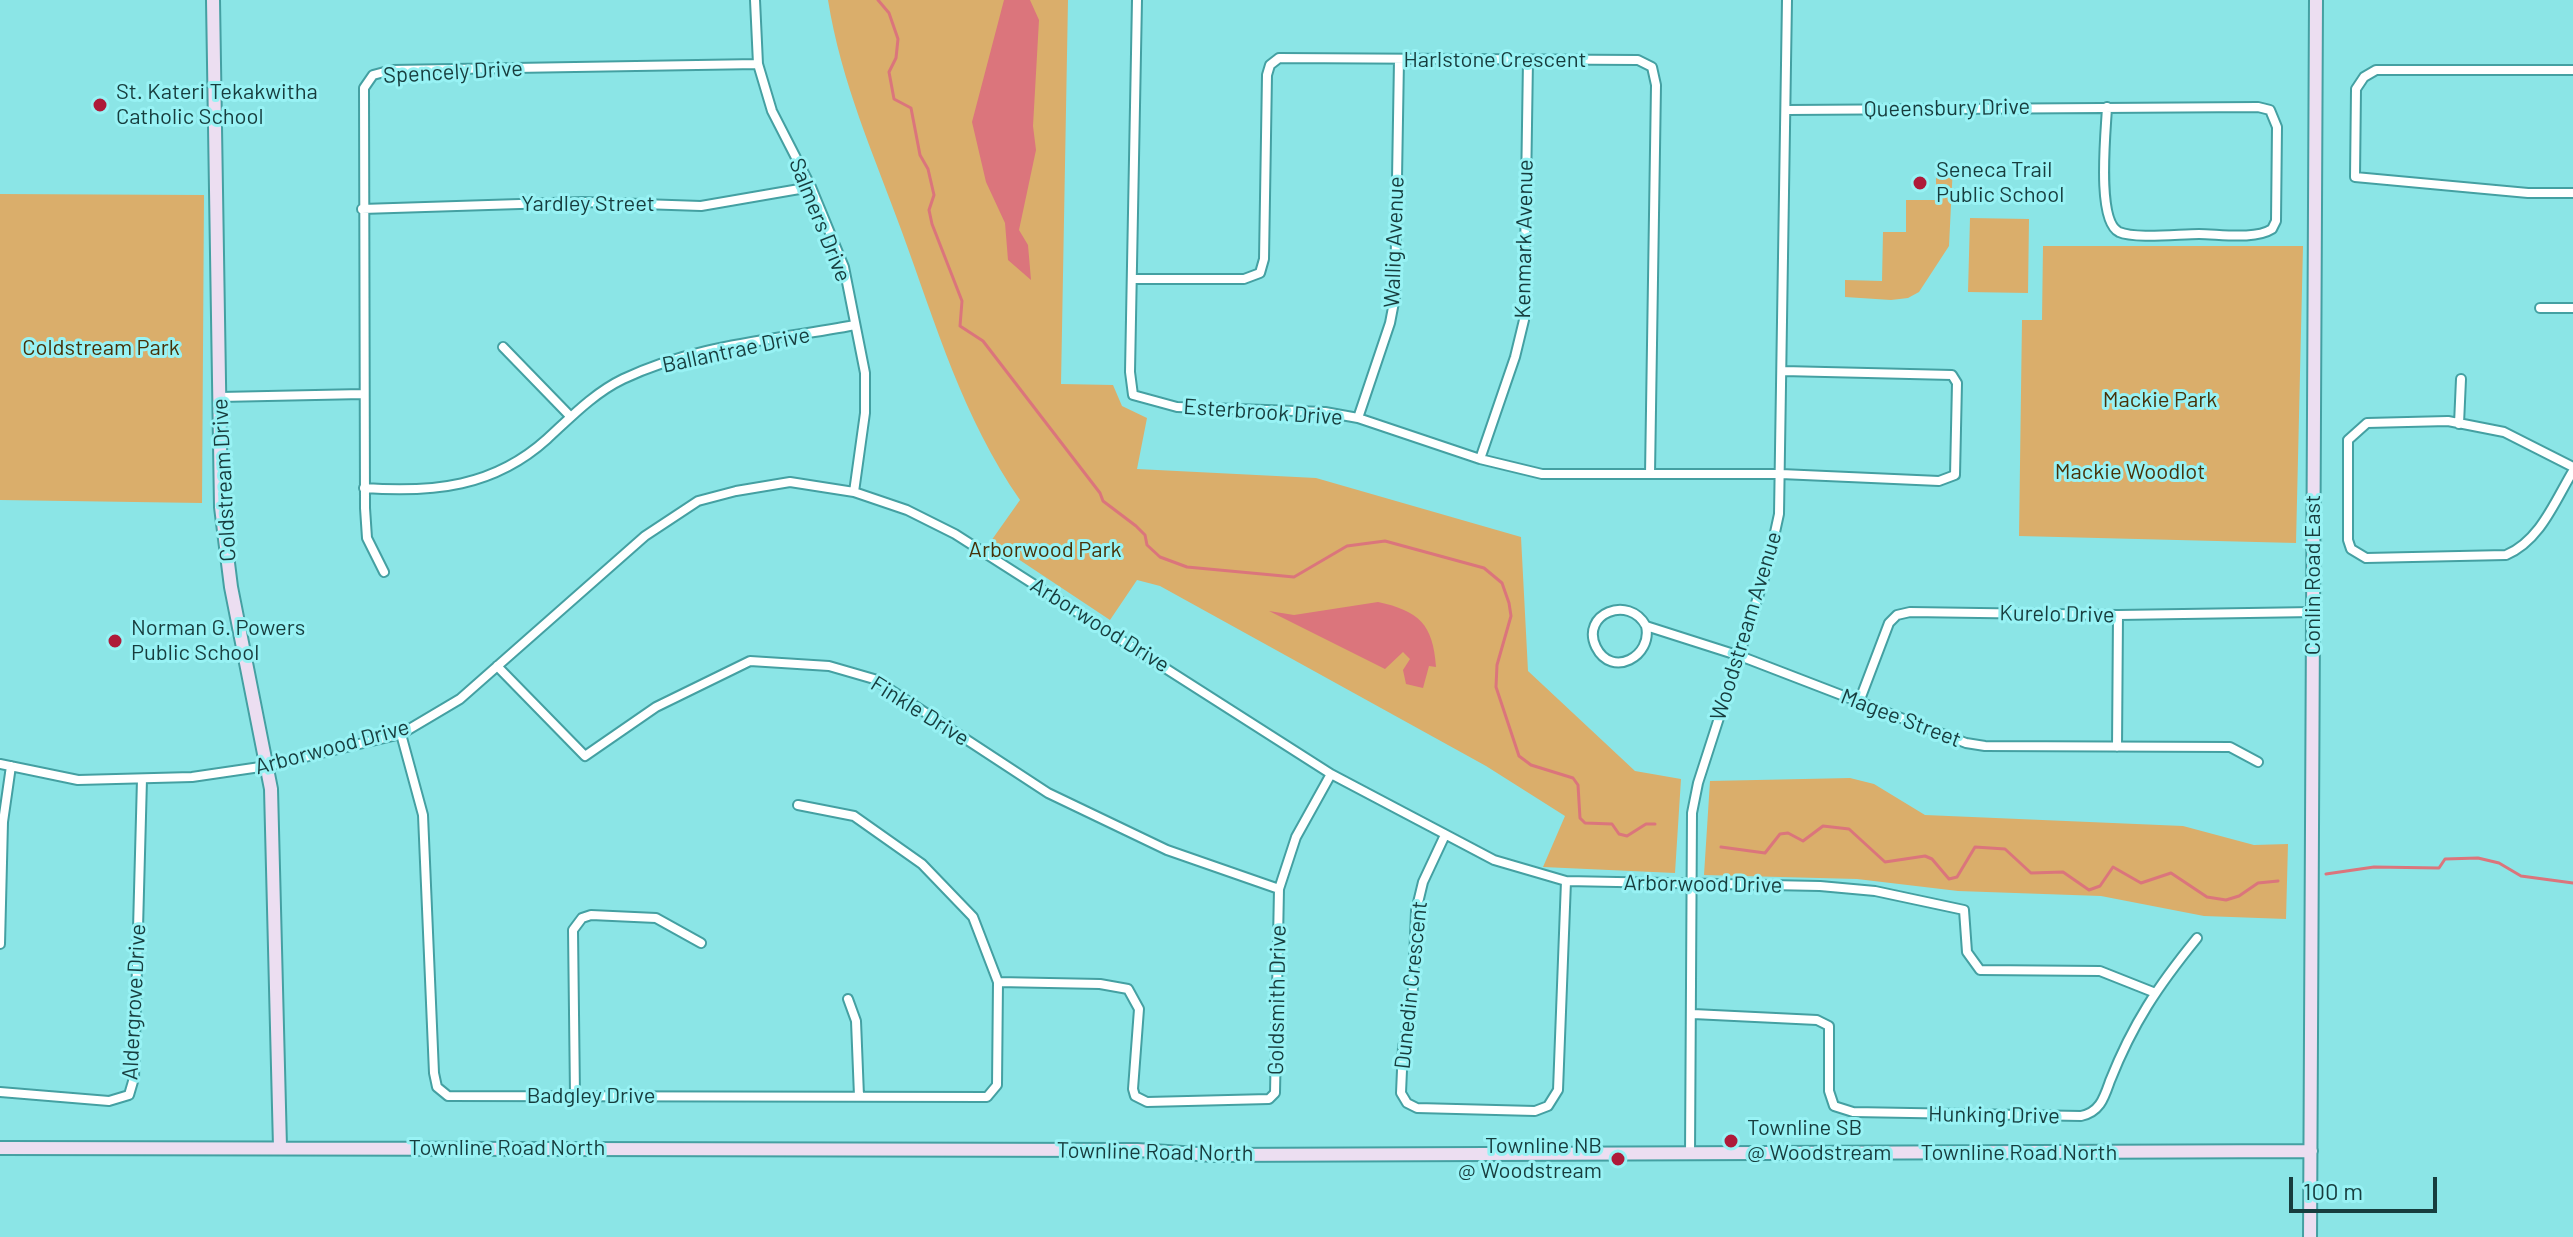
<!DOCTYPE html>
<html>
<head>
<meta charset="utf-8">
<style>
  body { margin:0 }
  #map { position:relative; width:2573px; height:1237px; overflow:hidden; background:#8be5e6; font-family:Barlow,sans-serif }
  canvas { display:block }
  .scale { position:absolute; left:2289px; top:1177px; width:148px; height:36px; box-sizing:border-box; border:4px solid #173d3e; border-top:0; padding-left:10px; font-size:24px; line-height:28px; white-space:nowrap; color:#173d3e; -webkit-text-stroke:6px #98f2f4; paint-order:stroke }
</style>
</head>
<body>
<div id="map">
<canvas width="2573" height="1237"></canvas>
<div class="scale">100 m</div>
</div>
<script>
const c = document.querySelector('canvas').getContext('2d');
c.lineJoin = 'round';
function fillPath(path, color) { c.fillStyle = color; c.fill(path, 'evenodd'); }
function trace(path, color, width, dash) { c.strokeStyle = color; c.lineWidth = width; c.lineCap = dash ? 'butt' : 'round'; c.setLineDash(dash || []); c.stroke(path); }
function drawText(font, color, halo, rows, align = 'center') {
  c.font = font + ' Barlow,sans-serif'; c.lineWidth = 6; c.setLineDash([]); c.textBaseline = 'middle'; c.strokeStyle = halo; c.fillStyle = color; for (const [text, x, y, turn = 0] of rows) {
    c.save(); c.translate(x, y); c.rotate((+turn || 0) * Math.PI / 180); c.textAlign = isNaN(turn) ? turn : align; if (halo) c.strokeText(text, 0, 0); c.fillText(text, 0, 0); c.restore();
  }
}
const green = new Path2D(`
  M828 0H1068L1061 384 1113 385 1122 406 1147 418 1137 469 1316 478 1521 537 1528 671 1635 771 1681 779 1675 873 1543 867 1565 816 1486 766 1160 586 1137 580 1110 620 991 541 1020 500C963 418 936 325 902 232 874 155 841 82 828 0Z
  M1936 163 1953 165 1949 246 1919 292 1908 298 1891 300 1845 297V280L1882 281 1883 232H1906V200H1936Z
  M0 194 204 195 202 503 0 500Z
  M1970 218 2029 219 2028 293 1968 292Z
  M2043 246H2303L2296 543 2019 536 2022 320H2042Z
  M1850 778 1874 784 1925 815 2183 826 2254 845 2288 844 2286 919 2204 916 2101 896 1958 891 1857 879 1704 875 1710 781Z`);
const water = new Path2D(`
  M1004 0H1030L1039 20 1033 126 1036 150 1019 230 1028 245 1031 280 1008 260 1005 223 986 182 972 122Z
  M1378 602C1419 611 1433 624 1436 667L1429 666 1423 688 1406 684 1403 670 1410 659 1403 652 1385 669 1269 611 1294 615Z`);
const stream = new Path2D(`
  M878 0 889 13 898 39 896 58 889 72 894 99 911 108 920 155 928 169 934 195 929 210 932 224 962 301 960 326 983 341 1100 493 1103 501 1136 526 1145 535 1147 545 1160 557 1187 567 1294 577 1347 546 1385 541 1484 568 1502 583 1509 603 1511 616 1497 665 1496 687 1519 756 1531 765 1573 778 1578 785 1580 818 1585 823 1612 824 1619 834 1627 836 1646 824H1655
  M1721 847 1765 853 1780 834 1788 833 1803 841 1823 826 1849 829 1885 862 1925 856 1932 859 1949 879 1957 877 1975 847 2005 849 2031 873 2063 872 2089 890 2100 886 2113 867 2141 883 2171 873 2207 897 2226 900 2239 896 2258 883 2278 881
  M2326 874 2374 867 2439 868 2445 859 2478 858 2499 863 2521 876 2573 883`);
const street = new Path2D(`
  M755 0 758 64 772 111 811 187 844 267 865 373V413L854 492
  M1137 0 1130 372 1133 395 1177 407 1325 412 1358 418 1480 459 1542 474H1781L1939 481 1955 475 1957 383 1952 375 1783 371
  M2573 70H2376L2364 77 2356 89 2355 177 2528 193H2573
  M1787 110 2258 107 2270 110 2277 127 2276 221 2272 229C2255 240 2219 234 2199 234 2179 234 2135 239 2119 232 2096 221 2106 131 2107 107
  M362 209 583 202 701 206 811 187
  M1132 279H1244L1260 273 1264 259 1267 75 1270 65 1279 58 1638 60 1652 67 1656 85 1650 474
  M2540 308H2573
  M503 347 570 416
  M220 397 363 394
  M1358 418 1390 323 1395 297 1399 60
  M2459 424 2461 379
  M1480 459 1515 357 1524 320 1528 60
  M2573 467 2504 432 2448 421 2367 423 2348 440V540L2351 549 2366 558 2506 555C2540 541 2555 501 2573 471
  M364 488C433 493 494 487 547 439 571 417 594 393 623 379 696 344 777 340 855 325
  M384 572 367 538 365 508 364 88 373 75 392 70 758 64
  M1646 626C1653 656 1612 679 1596 647 1580 614 1629 594 1646 626L1740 656 1966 743 1985 746 2230 747 2258 762
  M497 666 585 756 656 707 750 661 829 666 874 679 1048 793 1167 850 1279 889
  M1859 702 1889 623 1897 615 1910 612 2118 615 2314 612
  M401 734 423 815 434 1073 437 1087 448 1096 987 1097 997 1085 998 982 973 917 922 864 854 816 798 805
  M2117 747 2118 615
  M0 764 78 780 192 777 267 766 401 734 460 699 645 536 698 501 736 491 790 482 854 492 907 510 955 534 1331 774 1494 860 1566 881 1820 886 1875 891 1964 910 1967 952 1980 970 2100 971 2153 992
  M1445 835 1423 882 1416 911 1412 1010 1403 1047 1401 1093 1407 1103 1417 1108 1535 1111 1548 1106 1558 1090 1566 881
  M0 944 3 822 11 766
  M998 982 1100 984 1128 989 1139 1009 1133 1089 1135 1096 1147 1102 1269 1099 1275 1093 1279 889 1296 837 1331 774
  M848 999 856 1021 859 1096
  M1693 1014 1817 1020 1829 1026V1091L1834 1106 1853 1112 2081 1116C2100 1112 2104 1098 2110 1081 2133 1023 2158 986 2197 938
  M0 1092 109 1101 129 1095 134 1078 142 779
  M575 1095 573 930 582 918 591 915 656 918 701 943
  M1690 1154 1692 813 1698 783 1767 569 1779 514 1787 0`);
const secondary = new Path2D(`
  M213 0 221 507 231 587 271 789 280 1147
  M0 1148 1137 1150 1213 1155 2311 1151
  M2310 1237 2316 0`);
const markers = [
  [100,105,8,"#ae1a39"],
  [1920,183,8,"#ae1a39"],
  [115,641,8,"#ae1a39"],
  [1731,1141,8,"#ae1a39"],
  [1618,1159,8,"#ae1a39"]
];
const streetNames = [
  ["Harlstone Crescent",1495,60],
  ["Spencely Drive",453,72,-3],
  ["Queensbury Drive",1947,108,-1],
  ["Yardley Street",588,204],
  ["Salmers Drive",820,220,68],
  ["Kenmark Avenue",1524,239,-89],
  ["Wallig Avenue",1394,242,-88],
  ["Ballantrae Drive",736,350,-12],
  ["Esterbrook Drive",1263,412,4],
  ["Coldstream Drive",224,480,-93],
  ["Conlin Road East",2313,575,-90],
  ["Kurelo Drive",2057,614,1],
  ["Arborwood Drive",1100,625,32],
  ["Woodstream Avenue",1746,626,-73],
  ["Finkle Drive",920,711,32],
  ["Magee Street",1901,718,21],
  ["Arborwood Drive",332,747,-15],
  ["Arborwood Drive",1703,884,1],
  ["Dunedin Crescent",1411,985,-84],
  ["Goldsmith Drive",1277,1000,-89],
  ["Aldergrove Drive",134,1002,-87],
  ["Badgley Drive",591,1096],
  ["Hunking Drive",1994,1115,1],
  ["Townline Road North",507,1148],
  ["Townline Road North",1155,1152,1],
  ["Townline Road North",2019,1153]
];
const poiNames = [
  ["St. Kateri Tekakwitha",116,92],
  ["Catholic School",116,117],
  ["Seneca Trail",1936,170],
  ["Public School",1936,195],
  ["Norman G. Powers",131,628],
  ["Public School",131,653],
  ["Townline SB",1747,1128],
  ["@ Woodstream",1747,1153],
  ["Townline NB",1602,1146,"right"],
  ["@ Woodstream",1602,1171,"right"]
];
const parkNames = [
  ["Coldstream Park",101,348],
  ["Mackie Park",2160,400],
  ["Mackie Woodlot",2130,472],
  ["Arborwood Park",1045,550]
];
fillPath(green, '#daae6b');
fillPath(water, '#db757c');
trace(stream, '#db757c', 3);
trace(street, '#44a0a2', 12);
trace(secondary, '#44a0a2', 16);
trace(street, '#fff', 8);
trace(secondary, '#ecdef1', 12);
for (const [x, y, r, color] of markers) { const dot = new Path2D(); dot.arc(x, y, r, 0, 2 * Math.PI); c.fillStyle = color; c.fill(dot); trace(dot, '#98f2f4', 3); }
drawText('22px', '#173d3e', '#98f2f4', streetNames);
drawText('22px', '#173d3e', '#98f2f4', poiNames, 'left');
drawText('22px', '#473108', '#98f2f4', parkNames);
</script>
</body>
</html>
